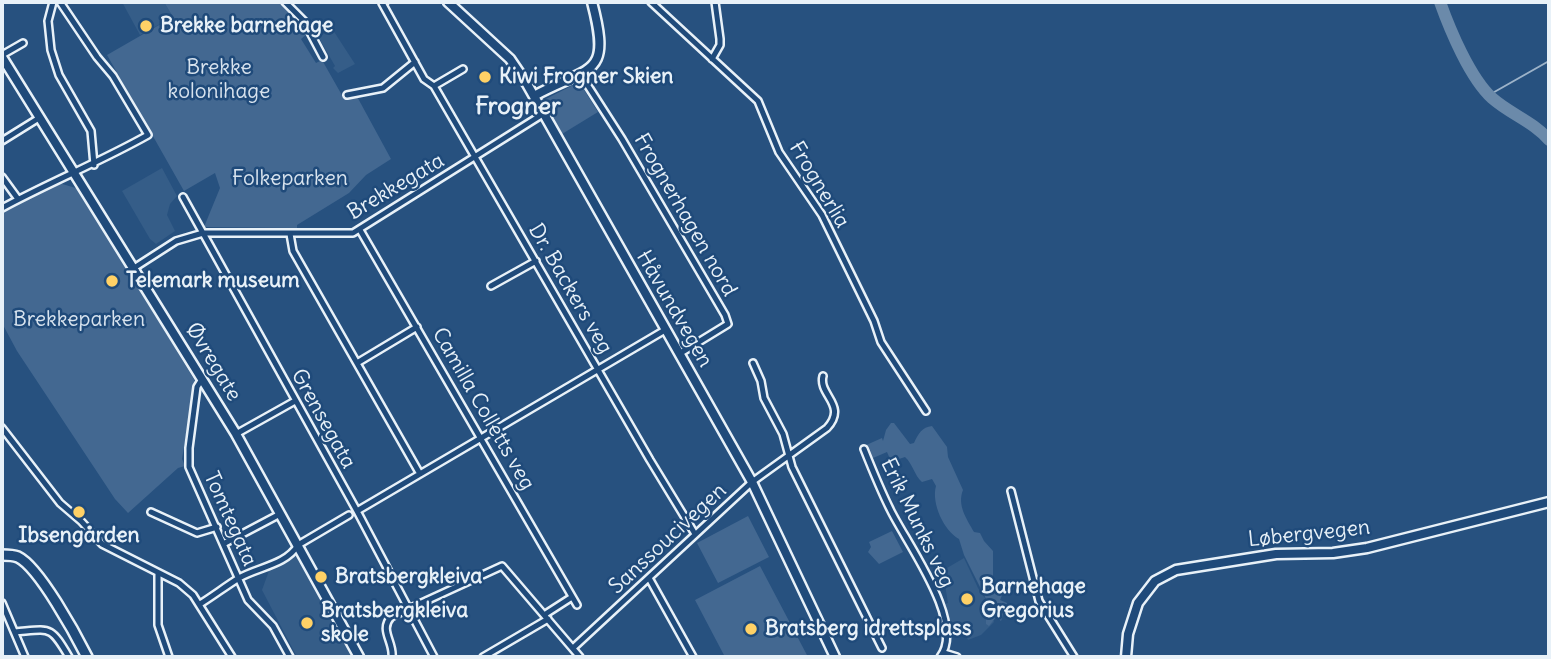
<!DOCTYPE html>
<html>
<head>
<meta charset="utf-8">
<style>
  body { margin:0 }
  #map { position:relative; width:1551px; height:659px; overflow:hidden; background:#27517f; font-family:Delius,sans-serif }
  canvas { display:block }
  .frame { position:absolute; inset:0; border:4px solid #e8f1f8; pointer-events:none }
</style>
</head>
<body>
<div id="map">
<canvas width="1551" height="659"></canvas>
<div class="frame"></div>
</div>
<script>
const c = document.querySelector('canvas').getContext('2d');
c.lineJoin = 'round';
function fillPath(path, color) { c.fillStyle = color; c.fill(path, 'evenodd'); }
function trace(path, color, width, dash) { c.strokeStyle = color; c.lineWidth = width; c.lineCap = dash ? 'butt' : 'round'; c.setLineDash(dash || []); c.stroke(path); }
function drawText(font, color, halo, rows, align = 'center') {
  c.font = font + ' Delius,sans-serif'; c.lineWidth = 5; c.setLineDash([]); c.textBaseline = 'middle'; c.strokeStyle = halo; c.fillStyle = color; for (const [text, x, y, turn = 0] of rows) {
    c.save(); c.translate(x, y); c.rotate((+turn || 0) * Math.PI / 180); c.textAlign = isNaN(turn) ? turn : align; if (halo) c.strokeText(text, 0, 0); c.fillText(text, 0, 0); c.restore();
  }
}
const built = new Path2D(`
  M122 2H164L173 17 140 35Z
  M331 27 355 64 338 73 333 68 335 66 320 40V37Z
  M162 168 177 196 170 204 167 215 175 231 156 244 150 239 122 191Z
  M296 554 352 657H297L262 590 270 568Z
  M964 558 978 588 985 598 994 622 981 635 968 640 960 623 951 627 945 604 948 603 945 585 941 577 936 578 935 575Z`);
const green = new Path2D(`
  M164 2H281L295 14 307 34 301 39 316 63 322 60 343 97 354 91 391 159 366 175 349 193 297 225V228L204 227 220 188 215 173 184 191 107 55 173 17Z
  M579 82 598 112 562 134 542 101Z
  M59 183 79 189 195 381 182 459 185 466 178 468 128 513 115 499 17 351 2 323V213Z
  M891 423H894L910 444 914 443C918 434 922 427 932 426L947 447 948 457 963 490C957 505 966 518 974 532L980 533 984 541 993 551V582L1003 593 1000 600 1007 603 1001 621 996 617 989 626 986 624V610L989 605 964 555 959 539C944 531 931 503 936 486L932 479 922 482C914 475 913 464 905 457L896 460 890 459 887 452 873 458 870 457 864 446 882 438 883 441 886 430Z
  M748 516 769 557 718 583 697 543Z
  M892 531 903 552 879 564 868 552 871 547 869 542Z
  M760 566 808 657H725L695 600Z`);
const stream = new Path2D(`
  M1489 95 1549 61`);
const river = new Path2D(`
  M1440 2C1450 30 1470 78 1492 98 1510 114 1534 122 1549 140`);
const street = new Path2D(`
  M53 2 48 21 51 50 59 75 91 131 94 165
  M285 2 304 21 323 57
  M385 2 382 3 424 79 434 86 650 460 695 534
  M651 2 758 101 779 152 822 215 874 321 881 342 926 411
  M2 55 23 43
  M712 59 720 45V39L715 2
  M581 75 622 139 725 315 728 324 679 354
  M434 86 463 69
  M347 95 383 88 415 62
  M2 141 39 118
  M2 177 18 199
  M183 197 357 511 434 657
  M2 208C50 182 100 162 148 135L113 76 97 57 60 2
  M360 230 577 605
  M290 234 293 251 420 474
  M134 268 176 241 203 233H353L543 114
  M491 286 536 261
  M357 363 417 327
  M753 363 761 381 764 398 783 434 792 467 882 648
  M202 379 197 387 189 448V467L248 600 273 626 290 657
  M2 428 60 503 81 521 102 544 179 583 193 595 232 657
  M236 434 295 401
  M864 449C872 469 880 489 890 509 905 541 967 623 940 657
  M1011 491 1039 601 1074 657
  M357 511 665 330
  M151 512 197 533 217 527
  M225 543 280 514
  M158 573V625L169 657
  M649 578 693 657
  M2 603 25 657
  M200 604C213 596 226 586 239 578 258 567 286 565 298 545L349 515
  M544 615 572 597
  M15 632C51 629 50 625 69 657
  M573 648 752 482 827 428C848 405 818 395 823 376
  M944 653 957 657
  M392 657C394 642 379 630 391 617L502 566 580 657
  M483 657 548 619`);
const secondary = new Path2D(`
  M448 2 510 59 527 84 752 482 835 657
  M2 57 236 434 359 657
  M534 96C591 65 612 78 592 2
  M1126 657 1128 634 1138 603 1155 581 1176 570 1276 554 1333 553 1367 548 1549 502`);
const primary = new Path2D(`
  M2 555C7 555 13 555 18 557 39 567 76 635 87 657`);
const markers = [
  [146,26,7,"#ffd166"],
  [485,77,7,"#ffd166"],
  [112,281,7,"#ffd166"],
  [79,512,7,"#ffd166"],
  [321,577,7,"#ffd166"],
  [967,599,7,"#ffd166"],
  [307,623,7,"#ffd166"],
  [751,629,7,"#ffd166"]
];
const poiNames = [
  ["Brekke barnehage",160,26],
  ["Kiwi Frogner Skien",499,77],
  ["Telemark museum",126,281],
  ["Ibsengården",79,536,"center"],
  ["Bratsbergkleiva",335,577],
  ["Barnehage",981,587],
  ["Gregorius",981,611],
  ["Bratsbergkleiva",321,611],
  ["skole",321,635],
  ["Bratsberg idrettsplass",765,629]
];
const parkNames = [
  ["Brekke",219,68],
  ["kolonihage",219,92],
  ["Folkeparken",290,179],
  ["Brekkeparken",79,320]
];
const streetNames = [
  ["Frognerlia",819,185,59],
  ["Brekkegata",396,187,-31],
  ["Frognerhagen nord",685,215,60],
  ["Dr. Backers veg",570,289,60],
  ["Håvundvegen",674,309,60],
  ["Øvregate",213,362,59],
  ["Camilla Colletts veg",483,409,60],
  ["Grensegata",323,419,61],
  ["Tomtegata",230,519,66],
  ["Erik Munks veg",917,523,64],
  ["Løbergvegen",1309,534,-6],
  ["Sanssoucivegen",668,539,-43]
];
const quarterNames = [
  ["Frogner",518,107]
];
fillPath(built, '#355d88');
fillPath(green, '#436891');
trace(stream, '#9db3c9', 2);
trace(river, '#6b8aaa', 12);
trace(street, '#e8f1f8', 10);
trace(secondary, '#e8f1f8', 13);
trace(primary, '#e8f1f8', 14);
trace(street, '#1f4a7a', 5);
trace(secondary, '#1f4a7a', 8);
trace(primary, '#1f4a7a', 9);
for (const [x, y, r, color] of markers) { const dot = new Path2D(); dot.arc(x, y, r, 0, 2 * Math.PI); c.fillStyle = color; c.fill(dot); trace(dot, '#1f4a7a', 2.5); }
drawText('bold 21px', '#e8f1f8', '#1f4a7a', poiNames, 'left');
drawText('21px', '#d8e3ee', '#1f4a7a', parkNames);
drawText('21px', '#e8f1f8', '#1f4a7a', streetNames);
drawText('bold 24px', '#e8f1f8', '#1f4a7a', quarterNames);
</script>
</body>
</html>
